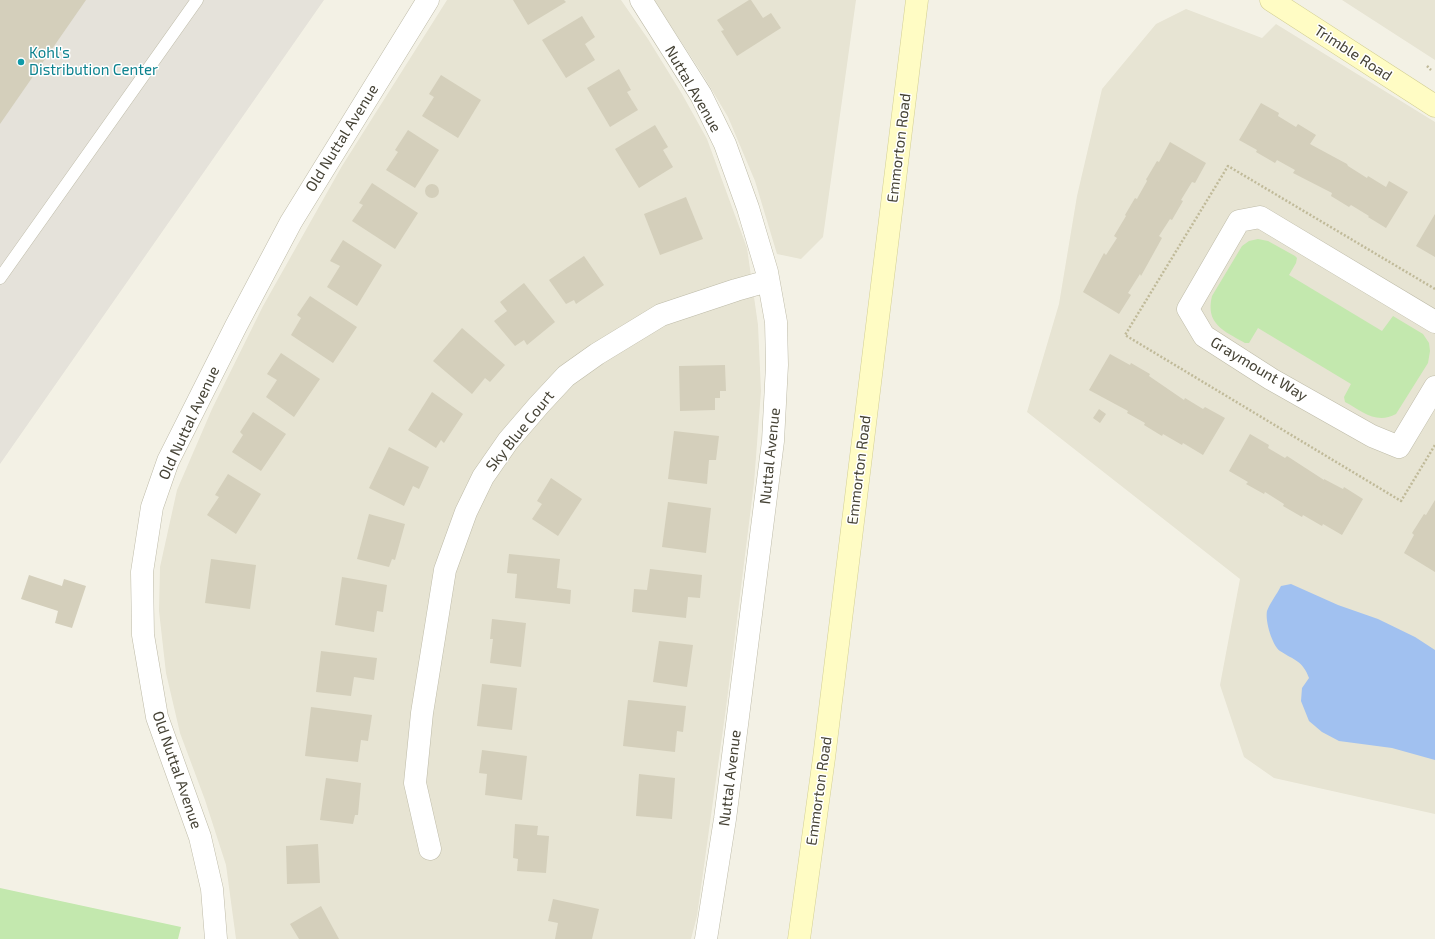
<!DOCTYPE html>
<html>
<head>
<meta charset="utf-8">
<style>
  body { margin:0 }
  canvas { display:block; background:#f3f1e5 }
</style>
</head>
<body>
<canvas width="1435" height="939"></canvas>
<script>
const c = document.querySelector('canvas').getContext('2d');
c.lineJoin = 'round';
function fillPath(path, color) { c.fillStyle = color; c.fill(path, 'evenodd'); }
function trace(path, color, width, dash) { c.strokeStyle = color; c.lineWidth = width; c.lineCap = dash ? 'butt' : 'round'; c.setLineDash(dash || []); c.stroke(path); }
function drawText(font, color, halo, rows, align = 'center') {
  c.font = font + ' "Exo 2",sans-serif'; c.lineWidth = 3; c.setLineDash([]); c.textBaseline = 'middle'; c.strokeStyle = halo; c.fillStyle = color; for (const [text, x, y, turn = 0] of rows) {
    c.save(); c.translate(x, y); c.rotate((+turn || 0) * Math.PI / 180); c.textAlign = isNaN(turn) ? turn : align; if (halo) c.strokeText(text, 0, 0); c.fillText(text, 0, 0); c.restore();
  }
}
const residential = new Path2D(`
  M447 0H621L648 39 682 94 707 139 747 248 758 325 761 391 754 483 726 708 697 916 691 939H236L226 865 205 800 180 733 166 673 159 611 160 567 177 490 212 409 263 306 342 166Z
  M654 0H856L823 237 801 259 777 254 755 181 728 117 703 75Z
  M1342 0H1435V60Z
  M1186 9 1262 38 1276 24 1435 122V814L1274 778 1244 757 1220 685 1240 579 1027 412 1059 304 1077 196 1102 89 1156 24Z`);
const industrial = new Path2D(`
  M0 0H324L0 464Z`);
const green = new Path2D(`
  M1258 239 1268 241 1295 256 1297 258 1296 263 1289 275 1382 331 1393 316 1423 334 1429 343 1430 351 1428 363 1396 414C1376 425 1362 411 1345 402L1344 397 1351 384 1258 328 1249 343H1245C1224 331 1205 324 1212 296L1242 246 1249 241Z
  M0 888 181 927 178 939H0Z`);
const water = new Path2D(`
  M1291 584 1338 605 1378 619 1415 637 1435 650V760L1392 748 1339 741 1322 732 1309 721 1301 701 1302 688 1309 678C1303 661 1294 660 1280 651 1272 645 1265 621 1267 611 1270 603 1277 594 1281 586Z`);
const building = new Path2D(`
  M0 0H86L0 124Z
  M513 0H564L566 2 528 25Z
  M749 0H751L763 18 771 13 781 28 737 56 721 31 724 30 717 20Z
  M582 16 595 37 585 44 595 60 566 78 542 40Z
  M619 69 631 90 627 92 638 110 610 127 587 88Z
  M441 75 481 100 458 138 422 116 434 97 429 94Z
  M1261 103 1279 113 1278 116 1296 127 1298 124 1316 135 1310 144 1347 164 1348 166 1367 178 1368 176 1386 187 1389 181 1408 192 1386 228 1368 217 1369 216 1351 205 1349 207 1331 196 1332 193 1293 173 1295 170 1277 160 1275 163 1256 152 1257 150 1239 140Z
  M655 125 668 147 663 150 673 167 639 188 615 149Z
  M408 130 439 150 415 188 386 170 398 152 395 150Z
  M1170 142 1206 163 1195 183 1192 182 1181 200 1183 201 1172 220 1170 219 1159 236 1162 238 1141 276 1140 274 1128 293 1131 295 1119 314 1083 292 1104 253 1106 255 1117 238 1114 236 1126 216 1125 215 1135 198 1137 199 1138 197 1147 181 1146 179 1147 178 1157 161 1159 162Z
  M372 183 418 213 395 249 352 221 363 205 359 203Z
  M425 191a7 7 0 1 1 14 0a7 7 0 1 1-14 0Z
  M686 197 703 239 660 255 644 214Z
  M1435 214V257L1416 246Z
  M343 240 382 265 357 306 327 287 340 266 330 261Z
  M584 256 604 285 576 304 574 300 566 304 549 280Z
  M524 283 555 322 527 345 524 340 515 346 494 321 507 311 500 302Z
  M310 296 357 327 333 363 291 335 301 318 297 315Z
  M462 328 505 365 490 382 485 378 472 394 433 361Z
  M281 353 320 379 294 417 266 397 277 380 267 374Z
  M1110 354 1130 365 1131 363 1150 374 1149 376 1184 400 1185 398 1203 409 1205 407 1225 418 1203 455 1183 443 1182 445 1163 434 1162 436 1144 425 1145 423 1127 413 1128 411 1089 390Z
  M725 365 726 391H720V398H715V410L680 411 679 366Z
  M432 392 463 414 444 443 441 440 436 448 408 430Z
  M1099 409 1106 414 1100 423 1093 418Z
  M253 412 286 434 261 471 232 452 243 435 240 432Z
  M674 431 719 436 716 460H709L707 484 668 479Z
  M1250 434 1269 445 1268 448 1285 458 1287 456 1324 480V479L1343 489 1344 487 1363 499 1342 535 1323 524 1322 526 1303 515 1302 517 1283 506 1284 504 1265 492 1264 494 1246 484 1248 482 1229 471Z
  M389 447 429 467 419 489 413 486 404 506 369 488Z
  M228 474 261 494 236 534 207 515 219 497 215 495Z
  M551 478 582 499 558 536 532 519 542 504 537 501Z
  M1435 500V572L1404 553 1414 535 1412 533 1424 514 1426 515Z
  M668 502 711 508 706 553 662 547Z
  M369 514 405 524 395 560 392 559 389 567 357 559Z
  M509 554 560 559 557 588 571 590 570 604 515 598 517 574 507 573Z
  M211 559 256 565 250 609 205 603Z
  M650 569 702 575 700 598 688 597 686 618 632 612 634 589 647 590Z
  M29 575 62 586 64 579 86 586 72 628 55 623 58 611 21 599Z
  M342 577 387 585 383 612 377 611 374 632 335 625Z
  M492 619 526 623 521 667 490 663 493 639H490Z
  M659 641 693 645 687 687 653 682Z
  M321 651 377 658 374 680 354 677 351 696 316 692Z
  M482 684 517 688 512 730 477 726Z
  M628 700 686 706 683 732 677 731 675 752 623 746Z
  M311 707 372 715 368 741 361 740 358 762 305 756Z
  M482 750 527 756 522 800 485 795 487 774 479 773Z
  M639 774 675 778 672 819 636 816Z
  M326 778 361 783 358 815H355L353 824 320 820Z
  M515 824 538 826 537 835 549 836 546 873 517 871 518 859 513 858Z
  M318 844 320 883 287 884 286 846Z
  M553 899 599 909 592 939H555L558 923 548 921Z
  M321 906 339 939H299L290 924Z`);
const path = new Path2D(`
  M1427 66 1431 70
  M1435 289 1228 166 1125 335 1401 501 1435 445`);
const lane = new Path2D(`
  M0 278 197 0`);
const street = new Path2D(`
  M641 0 701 95 725 144 748 208 767 272 776 322 777 365 773 441 725 819 706 939
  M1435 322 1260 217 1239 221 1188 309 1204 336 1271 379 1372 436 1399 447 1435 387
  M430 849 415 783 422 713 445 570 466 512 483 477 508 441 539 405 566 376 597 354 661 315 736 290 768 281
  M216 939 212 889 200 837 157 717 143 635 142 572 152 507 168 461 236 326 291 222 428 0`);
const secondary = new Path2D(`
  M1271 0 1435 106
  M799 939 824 758 917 0`);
const markers = [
  [21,62,4,"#0f9aa8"]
];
const cultureNames = [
  ["Kohl's",29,53],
  ["Distribution Center",29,70]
];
const streetNames = [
  ["Trimble Road",1353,53,33],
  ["Nuttal Avenue",693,89,60],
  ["Old Nuttal Avenue",342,138,-58],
  ["Emmorton Road",899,148,-83],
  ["Graymount Way",1259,369,31],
  ["Old Nuttal Avenue",189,423,-65],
  ["Sky Blue Court",520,431,-51],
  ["Nuttal Avenue",770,456,-84],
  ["Emmorton Road",859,470,-83],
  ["Old Nuttal Avenue",177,770,71],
  ["Nuttal Avenue",730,778,-83],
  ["Emmorton Road",819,791,-82]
];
fillPath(residential, '#e7e4d3');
fillPath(industrial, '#e5e2da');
fillPath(green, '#c3e8ae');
fillPath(water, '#a1c1f0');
fillPath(building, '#d4cfbb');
trace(lane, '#bebba8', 13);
trace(street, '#bebba8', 23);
trace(secondary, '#d3cf95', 23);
trace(path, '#c0ba99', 2.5, [2, 2]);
trace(lane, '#fff', 12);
trace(street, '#fff', 22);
trace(secondary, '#fffcc4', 22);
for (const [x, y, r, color] of markers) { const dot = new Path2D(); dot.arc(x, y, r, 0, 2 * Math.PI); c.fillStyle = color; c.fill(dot); trace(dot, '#fff', 1.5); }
drawText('15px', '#0d838f', '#fff', cultureNames, 'left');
drawText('15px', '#454235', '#fff', streetNames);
</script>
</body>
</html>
